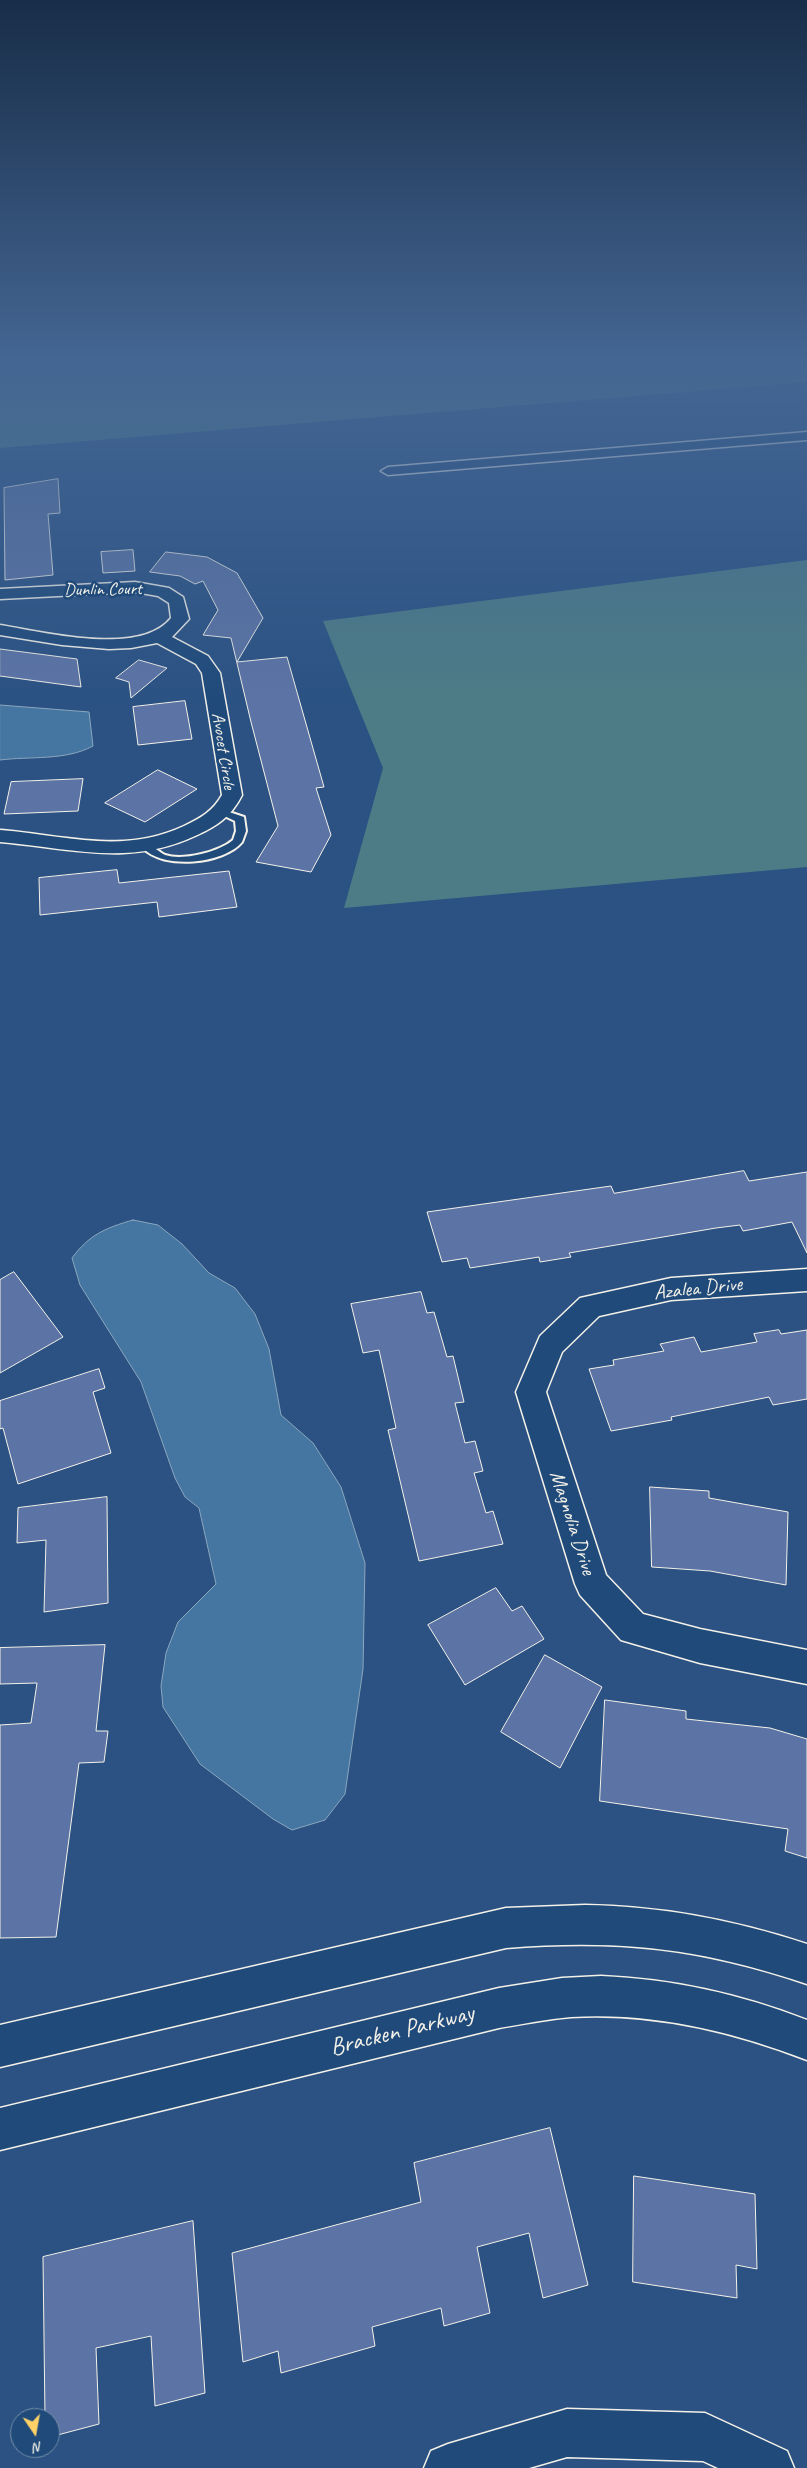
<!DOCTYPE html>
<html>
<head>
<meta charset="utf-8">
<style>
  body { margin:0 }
  #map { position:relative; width:807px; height:2468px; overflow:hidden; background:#2b5283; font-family:Caveat,sans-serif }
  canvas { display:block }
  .north { position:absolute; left:10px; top:2408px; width:50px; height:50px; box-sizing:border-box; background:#1f4a7a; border:1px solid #748da6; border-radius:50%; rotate:168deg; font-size:14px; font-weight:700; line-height:20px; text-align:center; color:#f4f1e8 }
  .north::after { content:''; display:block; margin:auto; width:18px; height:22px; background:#ffd166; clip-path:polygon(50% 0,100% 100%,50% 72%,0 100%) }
</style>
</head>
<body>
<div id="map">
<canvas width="807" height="2468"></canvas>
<div class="north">N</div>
</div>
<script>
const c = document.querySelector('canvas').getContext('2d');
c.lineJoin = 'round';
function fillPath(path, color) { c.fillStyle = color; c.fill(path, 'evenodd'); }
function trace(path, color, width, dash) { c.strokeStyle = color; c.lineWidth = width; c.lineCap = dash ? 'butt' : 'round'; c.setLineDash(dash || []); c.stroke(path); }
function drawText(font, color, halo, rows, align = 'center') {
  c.font = font + ' Caveat,sans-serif'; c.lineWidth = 5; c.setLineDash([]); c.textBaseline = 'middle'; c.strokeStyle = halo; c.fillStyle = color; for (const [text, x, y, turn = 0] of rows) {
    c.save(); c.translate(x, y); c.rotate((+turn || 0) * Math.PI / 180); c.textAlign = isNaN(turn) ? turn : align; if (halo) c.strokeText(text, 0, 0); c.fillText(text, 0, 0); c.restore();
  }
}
const green = new Path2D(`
  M0 360H807V382L0 448Z
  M807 560V867L344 908 383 768 323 621Z`);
const water = new Path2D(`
  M0 705 89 712 93 746C65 761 31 756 0 760Z
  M133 1220 158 1225 182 1244 209 1273 235 1288 255 1314 269 1349 281 1415 313 1443 341 1487 365 1563 363 1669 345 1794 325 1820 292 1830 273 1819 200 1764 163 1707 161 1686 166 1653 178 1622 216 1584 199 1508 185 1497 175 1478 141 1382 80 1285 72 1258C89 1235 105 1228 133 1220Z`);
const building = new Path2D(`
  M58 479 60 513 48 514 53 575 5 580 4 488Z
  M133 550 135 571 103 573 101 552Z
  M166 552 207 557 237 573 263 618 237 662 287 657 324 787 316 788 331 835 311 872 256 862 278 826 251 722 231 638 203 635 218 610 203 581 195 584 180 576 150 572Z
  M0 649 77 659 81 687 0 676Z
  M139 660 167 668 131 698 129 682 116 678Z
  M185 701 192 739 138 745 133 707Z
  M158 770 197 789 145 822 105 803Z
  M83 779 78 811 4 814 11 782Z
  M117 870 119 883 229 871 237 907 159 917 157 902 40 915 39 878Z
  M744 1171 749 1181 807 1172V1253L792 1222 743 1231 740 1225 716 1228 569 1253 571 1257 540 1262 539 1257 470 1268 467 1258 442 1262 427 1212 611 1186 614 1193Z
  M14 1272 63 1337 0 1373V1280Z
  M421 1292 427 1313 434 1312 447 1357 453 1356 464 1402 455 1403 465 1443 475 1441 483 1471 474 1473 486 1513 493 1511 503 1544 419 1561 388 1430 396 1428 379 1350 363 1353 351 1304Z
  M779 1330 781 1334 807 1330V1399L773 1405 769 1397 671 1417 672 1420 611 1431 589 1369 614 1365 613 1360 664 1351 660 1344 694 1337 701 1352 757 1342 754 1334Z
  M99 1369 105 1388 93 1392 111 1453 18 1484 3 1428 0 1429V1401Z
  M650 1487 709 1491V1498L788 1512 786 1585 710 1571 652 1567Z
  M107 1497 108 1603 44 1612 46 1540 17 1543 18 1508Z
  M496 1588 512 1611 522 1606 544 1639 465 1685 428 1625Z
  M105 1645 96 1731H108L104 1762 79 1763 56 1937 0 1938V1725L31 1723 37 1683 0 1684V1648Z
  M545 1655 602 1687 560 1768 501 1732Z
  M605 1700 686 1711V1719L770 1728 807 1739V1858L785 1851 788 1829 600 1801Z
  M550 2128 588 2285 543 2298 529 2233 477 2247 490 2313 444 2326 441 2308 372 2327 375 2346 281 2373 278 2351 243 2362 232 2253 421 2202 414 2163Z
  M634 2176 755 2194 757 2269 736 2265 737 2298 633 2282Z
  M193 2221 205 2393 155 2406 151 2336 96 2348 99 2424 50 2437V2418H45L43 2257Z`);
const lane = new Path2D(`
  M223 810 244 817 246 831 242 842C224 864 163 870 143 848L148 845C155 847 159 852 165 855 183 861 219 852 233 840L236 831 235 821 218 813Z`);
const street = new Path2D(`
  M807 432V440L388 475 381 471 388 467Z
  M135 582 169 588 183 597 189 619 172 637 208 656 220 673 242 795C231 817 217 826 195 836 129 867 69 848 0 842V830C65 835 122 855 184 826 201 818 213 811 222 795L202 673 196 664 157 643 131 648 109 649 62 645 0 635V625C44 632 140 657 171 618L169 603 158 596 135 592 0 599V589Z
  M807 1269V1291L671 1300 599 1316 562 1352 546 1392 606 1575 643 1614 700 1629 807 1650V1684L700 1663 621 1640 580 1595 575 1584 516 1392 540 1336 580 1298 671 1278Z
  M567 2409 705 2413 787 2451 794 2468H718L703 2461 567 2457 529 2468H424L431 2451 448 2444Z`);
const secondary = new Path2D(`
  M585 1905C662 1906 734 1920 807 1944V1984C700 1948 619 1939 506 1948L0 2067V2025L506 1908Z
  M601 1976C673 1979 740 1994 807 2020V2060C732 2031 652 2012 571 2017 547 2019 523 2024 499 2028L0 2150V2108L499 1988 562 1978Z`);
const farStreetnames = [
  ["Dunlin Court",103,590,-1],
  ["Avocet Circle",223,751,81]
];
const streetNames = [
  ["Azalea Drive",698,1289,-6],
  ["Magnolia Drive",572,1523,72]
];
const nearStreetnames = [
  ["Bracken Parkway",402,2031,-14]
];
fillPath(green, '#4d7c86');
fillPath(water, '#4575a1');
trace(water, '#8ba7bd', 1);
fillPath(building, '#5c74a5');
trace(building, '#f4f1e8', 1);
trace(lane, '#f4f1e8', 4);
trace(street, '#f4f1e8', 3);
trace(secondary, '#f4f1e8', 3);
fillPath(lane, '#1f4a7a');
fillPath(street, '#1f4a7a');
fillPath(secondary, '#1f4a7a');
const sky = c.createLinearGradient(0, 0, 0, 706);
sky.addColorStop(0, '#182d48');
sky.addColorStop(0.51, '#446693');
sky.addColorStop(1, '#44669300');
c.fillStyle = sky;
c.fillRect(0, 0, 807, 706);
drawText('18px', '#f4f1e8', '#1f4a7a', farStreetnames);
drawText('21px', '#f4f1e8', '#1f4a7a', streetNames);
drawText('25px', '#f4f1e8', '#1f4a7a', nearStreetnames);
</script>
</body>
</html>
